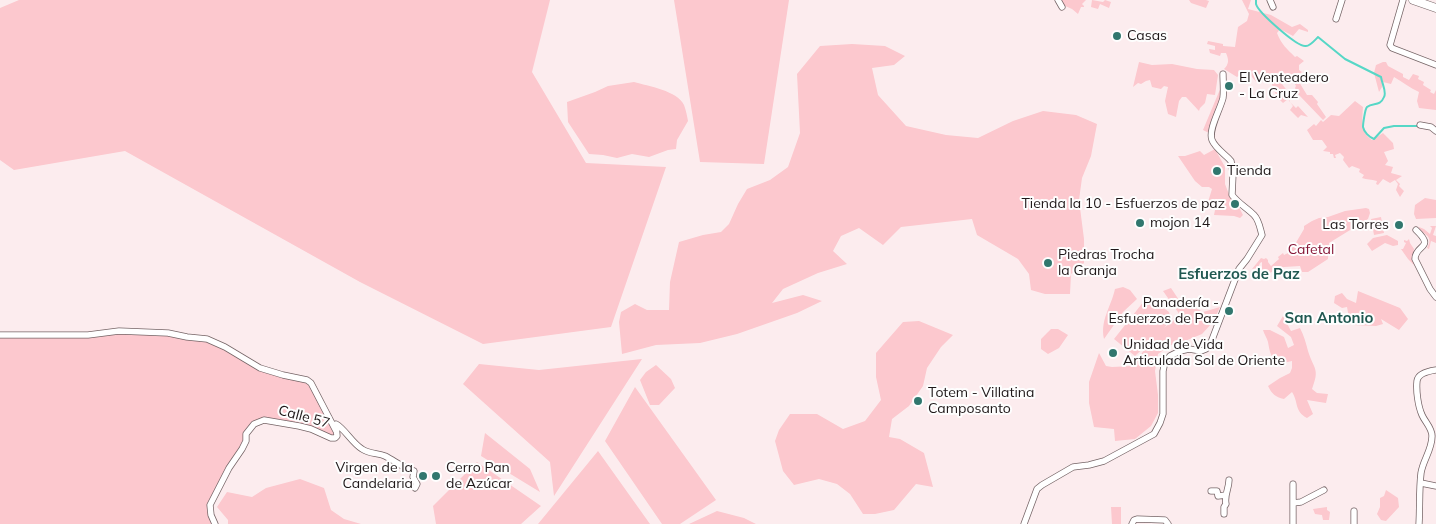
<!DOCTYPE html>
<html>
<head>
<meta charset="utf-8">
<style>
  body { margin:0 }
  canvas { display:block; background:#fcecee }
</style>
</head>
<body>
<canvas width="1436" height="524"></canvas>
<script>
const c = document.querySelector('canvas').getContext('2d');
c.lineJoin = 'round';
function fillPath(path, color) { c.fillStyle = color; c.fill(path, 'evenodd'); }
function trace(path, color, width, dash) { c.strokeStyle = color; c.lineWidth = width; c.lineCap = dash ? 'butt' : 'round'; c.setLineDash(dash || []); c.stroke(path); }
function drawText(font, color, halo, rows, align = 'center') {
  c.font = font + ' Mulish,sans-serif'; c.lineWidth = 4; c.setLineDash([]); c.textBaseline = 'middle'; c.strokeStyle = halo; c.fillStyle = color; for (const [text, x, y, turn = 0] of rows) {
    c.save(); c.translate(x, y); c.rotate((+turn || 0) * Math.PI / 180); c.textAlign = isNaN(turn) ? turn : align; if (halo) c.strokeText(text, 0, 0); c.fillText(text, 0, 0); c.restore();
  }
}
const green = new Path2D(`
  M19 0H550L532 72 586 163 666 167 611 327 483 344 360 282 125 151 14 170 0 160V8Z
  M674 0H789L764 164 700 162Z
  M1061 0H1086L1082 4 1084 6V7H1081L1078 14 1072 9 1063 5Z
  M1092 0 1103 2 1105 0 1111 2 1109 8 1100 4 1098 9 1091 7Z
  M1189 0H1206L1209 1 1206 8 1191 3Z
  M1242 0H1251L1248 9 1271 15 1292 27 1300 24 1308 30V32L1299 29 1293 36 1280 29 1277 33C1281 44 1287 49 1295 57L1297 56 1304 61 1299 65V70L1302 72 1296 77 1307 95H1312L1318 102 1317 104 1326 117 1323 120 1298 94 1295 88 1296 86 1293 81 1289 82 1287 80 1282 84 1292 97 1289 101 1296 108 1298 106 1308 117 1301 115 1298 118 1290 110 1293 106 1288 99 1283 103 1277 97 1271 82 1267 84 1261 80 1258 84 1246 70 1237 77 1224 69C1229 64 1229 60 1226 53H1221L1220 56 1210 53 1209 49 1215 50V46L1207 44 1208 41 1223 44V46L1235 47 1238 27 1247 21 1249 14Z
  M852 44 885 46 905 56 894 65 872 68 878 95 906 126 946 135 978 138 1013 121 1043 111 1076 115 1097 124 1091 156 1082 178 1079 200 1084 239V263L1071 274 1070 294H1045L1031 290 1029 274 1018 259 977 235 972 219 901 227 883 245 859 228 841 236 833 251 847 264 818 273 783 289 772 303 803 295 822 301 797 313 737 334 700 343 656 345 622 354 619 322 621 312 635 304 647 310H669L670 282 679 242 703 235 721 232 729 224 738 204 747 189 770 180 788 167 800 133 797 74 820 46Z
  M1139 62 1152 65 1172 64 1197 69 1214 70 1218 75 1215 95 1207 94 1205 103 1200 108 1199 111 1186 97H1182L1179 101 1176 117 1168 114 1165 101 1168 87 1164 86 1161 89 1152 87 1150 80 1146 81 1141 84 1138 83 1133 87Z
  M1383 62H1386L1388 66 1403 74V77L1409 80 1413 74 1419 76 1418 79 1424 82 1423 85 1431 90 1430 92 1434 94 1436 90V114V110L1419 108 1417 101 1419 92C1410 88 1403 82 1394 77L1391 84 1383 82 1382 87 1379 92 1374 73 1376 65Z
  M634 82C648 86 678 91 684 105 686 110 687 116 688 121L677 140 676 149 668 150 649 157 632 154 617 158 603 155 589 154 568 122 567 102 595 92 608 86Z
  M1221 87 1219 107 1209 133 1203 130Z
  M1355 101 1363 107C1362 120 1361 133 1372 140L1383 133 1393 143 1394 149 1384 152 1388 161 1385 165 1393 167 1391 173 1402 176 1396 180 1400 184 1399 186 1404 191 1400 197 1396 190 1398 184 1395 180 1390 183 1383 179 1378 185 1376 184 1377 181C1371 179 1367 180 1362 178L1364 175 1359 172 1360 169 1352 166 1349 168 1343 160 1344 157 1340 153 1335 155 1336 158H1334L1333 154H1330V152L1323 151 1327 147 1322 140H1313L1307 130 1314 124 1316 126 1321 120 1323 122 1331 115 1339 116Z
  M1215 149 1225 167V184L1230 197 1238 205 1243 215 1240 218 1234 216 1214 215 1215 210 1209 209 1208 202 1212 189 1209 187H1202L1195 181 1178 156H1185L1200 151 1204 155Z
  M1425 198 1436 200V218L1416 219 1414 214 1415 205Z
  M1366 208 1369 209 1370 213 1368 219 1329 243 1328 259 1308 272H1302L1300 266 1284 267 1262 276V262L1260 263 1258 268 1252 269 1261 258 1264 259 1266 258 1268 260V262L1271 266 1279 259 1278 257 1283 253 1284 255 1290 252 1287 246H1294L1304 229V226L1312 221 1319 218 1328 217 1345 211Z
  M1381 217 1384 233 1374 235 1371 219Z
  M1430 226H1436L1433 235 1436 236V243L1431 241 1429 249 1427 248C1434 236 1425 236 1419 228V227L1424 229 1430 234 1432 228Z
  M1387 235 1398 241V245L1393 246 1385 243 1372 251 1367 244 1373 238Z
  M1409 239 1410 243 1414 249 1413 256 1414 265 1408 259 1401 249H1403L1406 243 1404 242V240L1407 241Z
  M1123 287 1130 290 1137 299 1123 312 1104 339C1100 320 1111 307 1115 289Z
  M1171 288 1183 306 1190 305 1203 312 1220 307 1213 322 1202 334 1185 341 1171 345 1158 354 1155 371 1158 395V413L1151 426 1135 439 1115 441 1114 429 1094 427 1089 403V382L1099 353 1106 366 1112 367 1132 366 1151 341 1135 356 1114 339 1148 296 1169 312 1171 320 1164 328 1180 315 1163 291Z
  M1358 291 1400 308 1408 319 1399 330 1381 319 1383 324 1376 326 1353 325 1349 318 1347 307 1342 308 1334 303 1335 296 1342 293 1347 299 1356 303Z
  M1283 316 1291 331 1300 328C1304 336 1306 343 1308 351 1314 370 1320 368 1312 389L1317 393 1328 394 1326 403 1307 400 1313 414 1307 418C1294 411 1299 403 1292 392L1284 399C1275 397 1272 394 1268 386L1280 378 1290 373 1292 368V361L1278 364C1270 355 1270 353 1268 342 1267 338 1264 334 1263 330H1270L1284 337 1288 348 1294 345 1291 337 1277 326Z
  M919 321 953 335 941 347 927 368 923 386 909 406 892 419 889 437 900 439 924 453 933 487 916 484 894 510 875 514H863L850 494 837 484 819 479 794 485 783 471 775 441 779 430 790 414H817L843 429 865 421 881 400 876 377V353L903 322Z
  M1051 329H1058L1068 335 1059 348 1048 354 1041 349V339Z
  M119 331 207 339 260 368 307 380 336 431 335 438 311 429 264 420 254 424 210 505 215 524H0V335H36Z
  M642 359 554 496 550 462 463 384 479 364 539 370Z
  M656 365 671 379 675 388 659 405H650L640 380 646 372Z
  M635 387 716 500 680 524H662L605 441Z
  M485 433 530 469 540 492 481 456Z
  M598 451 650 524H538Z
  M477 462 541 506 521 524H436L433 506Z
  M300 479 324 488 331 510 344 519 361 524H228V520L217 507 227 492 252 497 266 488Z
  M1386 490 1398 498 1399 507 1386 521 1381 520 1377 514 1380 507V498L1384 496Z
  M1111 507H1121V524H1112Z
  M1327 507V510L1330 512 1329 520H1323L1322 515 1315 514 1313 509Z
  M717 511 744 518 756 524H689Z`);
const stream = new Path2D(`
  M1256 0C1256 1 1256 3 1256 4 1258 12 1298 48 1306 46 1310 46 1315 40 1318 37L1345 59 1381 77C1382 84 1387 92 1384 97 1380 107 1373 102 1367 107 1365 109 1363 124 1363 127 1364 132 1369 137 1374 139L1384 128 1394 126H1418`);
const street = new Path2D(`
  M1058 0 1062 7
  M1270 0 1273 7
  M1403 0 1390 45 1392 48 1436 65
  M1336 19 1342 0
  M1420 125 1431 127 1436 131
  M1416 230C1436 249 1415 244 1415 259L1430 289 1436 297
  M0 335H88L119 331 168 333 187 337 207 339 225 347 260 368 283 375 307 380 311 383 336 431
  M1421 483 1436 486
  M1293 484V524
  M1211 491H1217L1218 496 1226 495
  M1293 503 1301 502 1324 490
  M1354 511V524
  M1224 514V507L1226 504C1224 495 1229 489 1229 480
  M215 524 211 515 210 505 229 468 242 449 246 441V434L254 424 264 420 299 426 311 429 331 438H335L337 436 336 424C345 429 352 443 362 449 369 454 378 453 385 456 395 461 403 468 414 471L413 477 417 484 415 488
  M1024 524 1037 489 1042 485 1073 467 1089 465 1104 461 1154 434 1160 423 1163 414V371L1165 362 1170 356 1180 351 1189 349 1201 351 1206 349 1210 345 1239 269 1247 259 1262 235C1260 228 1259 220 1254 215 1247 208 1238 203 1232 195L1233 174 1231 161C1226 155 1215 148 1212 140 1208 130 1220 110 1223 98 1224 91 1223 82 1223 74
  M1132 524 1134 520 1137 519 1165 520 1168 524
  M1419 524C1420 507 1419 490 1421 473 1423 460 1432 450 1432 436 1432 428 1425 422 1422 415 1418 406 1416 391 1417 381 1418 373 1429 371 1436 370`);
const secondary = new Path2D(`
  M1413 0 1436 8`);
const markers = [
  [1117,36,5,"#31776e"],
  [1229,86,5,"#31776e"],
  [1217,171,5,"#31776e"],
  [1235,204,5,"#31776e"],
  [1140,223,5,"#31776e"],
  [1399,225,5,"#31776e"],
  [1048,263,5,"#31776e"],
  [1229,311,5,"#31776e"],
  [1113,353,5,"#31776e"],
  [918,401,5,"#31776e"],
  [423,476,5,"#31776e"],
  [436,476,5,"#31776e"]
];
const poiNames = [
  ["Casas",1127,36],
  ["El Venteadero",1239,78],
  ["- La Cruz",1239,94],
  ["Tienda",1227,171],
  ["Tienda la 10 - Esfuerzos de paz",1225,204,"right"],
  ["mojon 14",1150,223],
  ["Las Torres",1389,225,"right"],
  ["Piedras Trocha",1058,255],
  ["la Granja",1058,271],
  ["Panadería -",1219,303,"right"],
  ["Esfuerzos de Paz",1219,319,"right"],
  ["Unidad de Vida",1123,345],
  ["Articulada Sol de Oriente",1123,361],
  ["Totem - Villatina",928,393],
  ["Camposanto",928,409],
  ["Virgen de la",413,468,"right"],
  ["Candelaria",413,484,"right"],
  ["Cerro Pan",446,468],
  ["de Azúcar",446,484]
];
const parkNames = [
  ["Cafetal",1311,250]
];
const streetNames = [
  ["Calle 57",304,417,15]
];
const neighbourhoodNames = [
  ["Esfuerzos de Paz",1239,274],
  ["San Antonio",1329,318]
];
fillPath(green, '#fcc8ce');
trace(stream, '#56d7c6', 2);
trace(street, '#756466', 7);
trace(secondary, '#756466', 9);
trace(street, '#fff', 5.5);
trace(secondary, '#fff', 8);
for (const [x, y, r, color] of markers) { const dot = new Path2D(); dot.arc(x, y, r, 0, 2 * Math.PI); c.fillStyle = color; c.fill(dot); trace(dot, '#fefefe', 2); }
drawText('14px', '#1f1819', '#fefefe', poiNames, 'left');
drawText('14px', '#861637', '#fefefe', parkNames);
drawText('14px', '#1f1819', '#fefefe', streetNames);
drawText('bold 15px', '#205851', '#fefefe', neighbourhoodNames);
</script>
</body>
</html>
